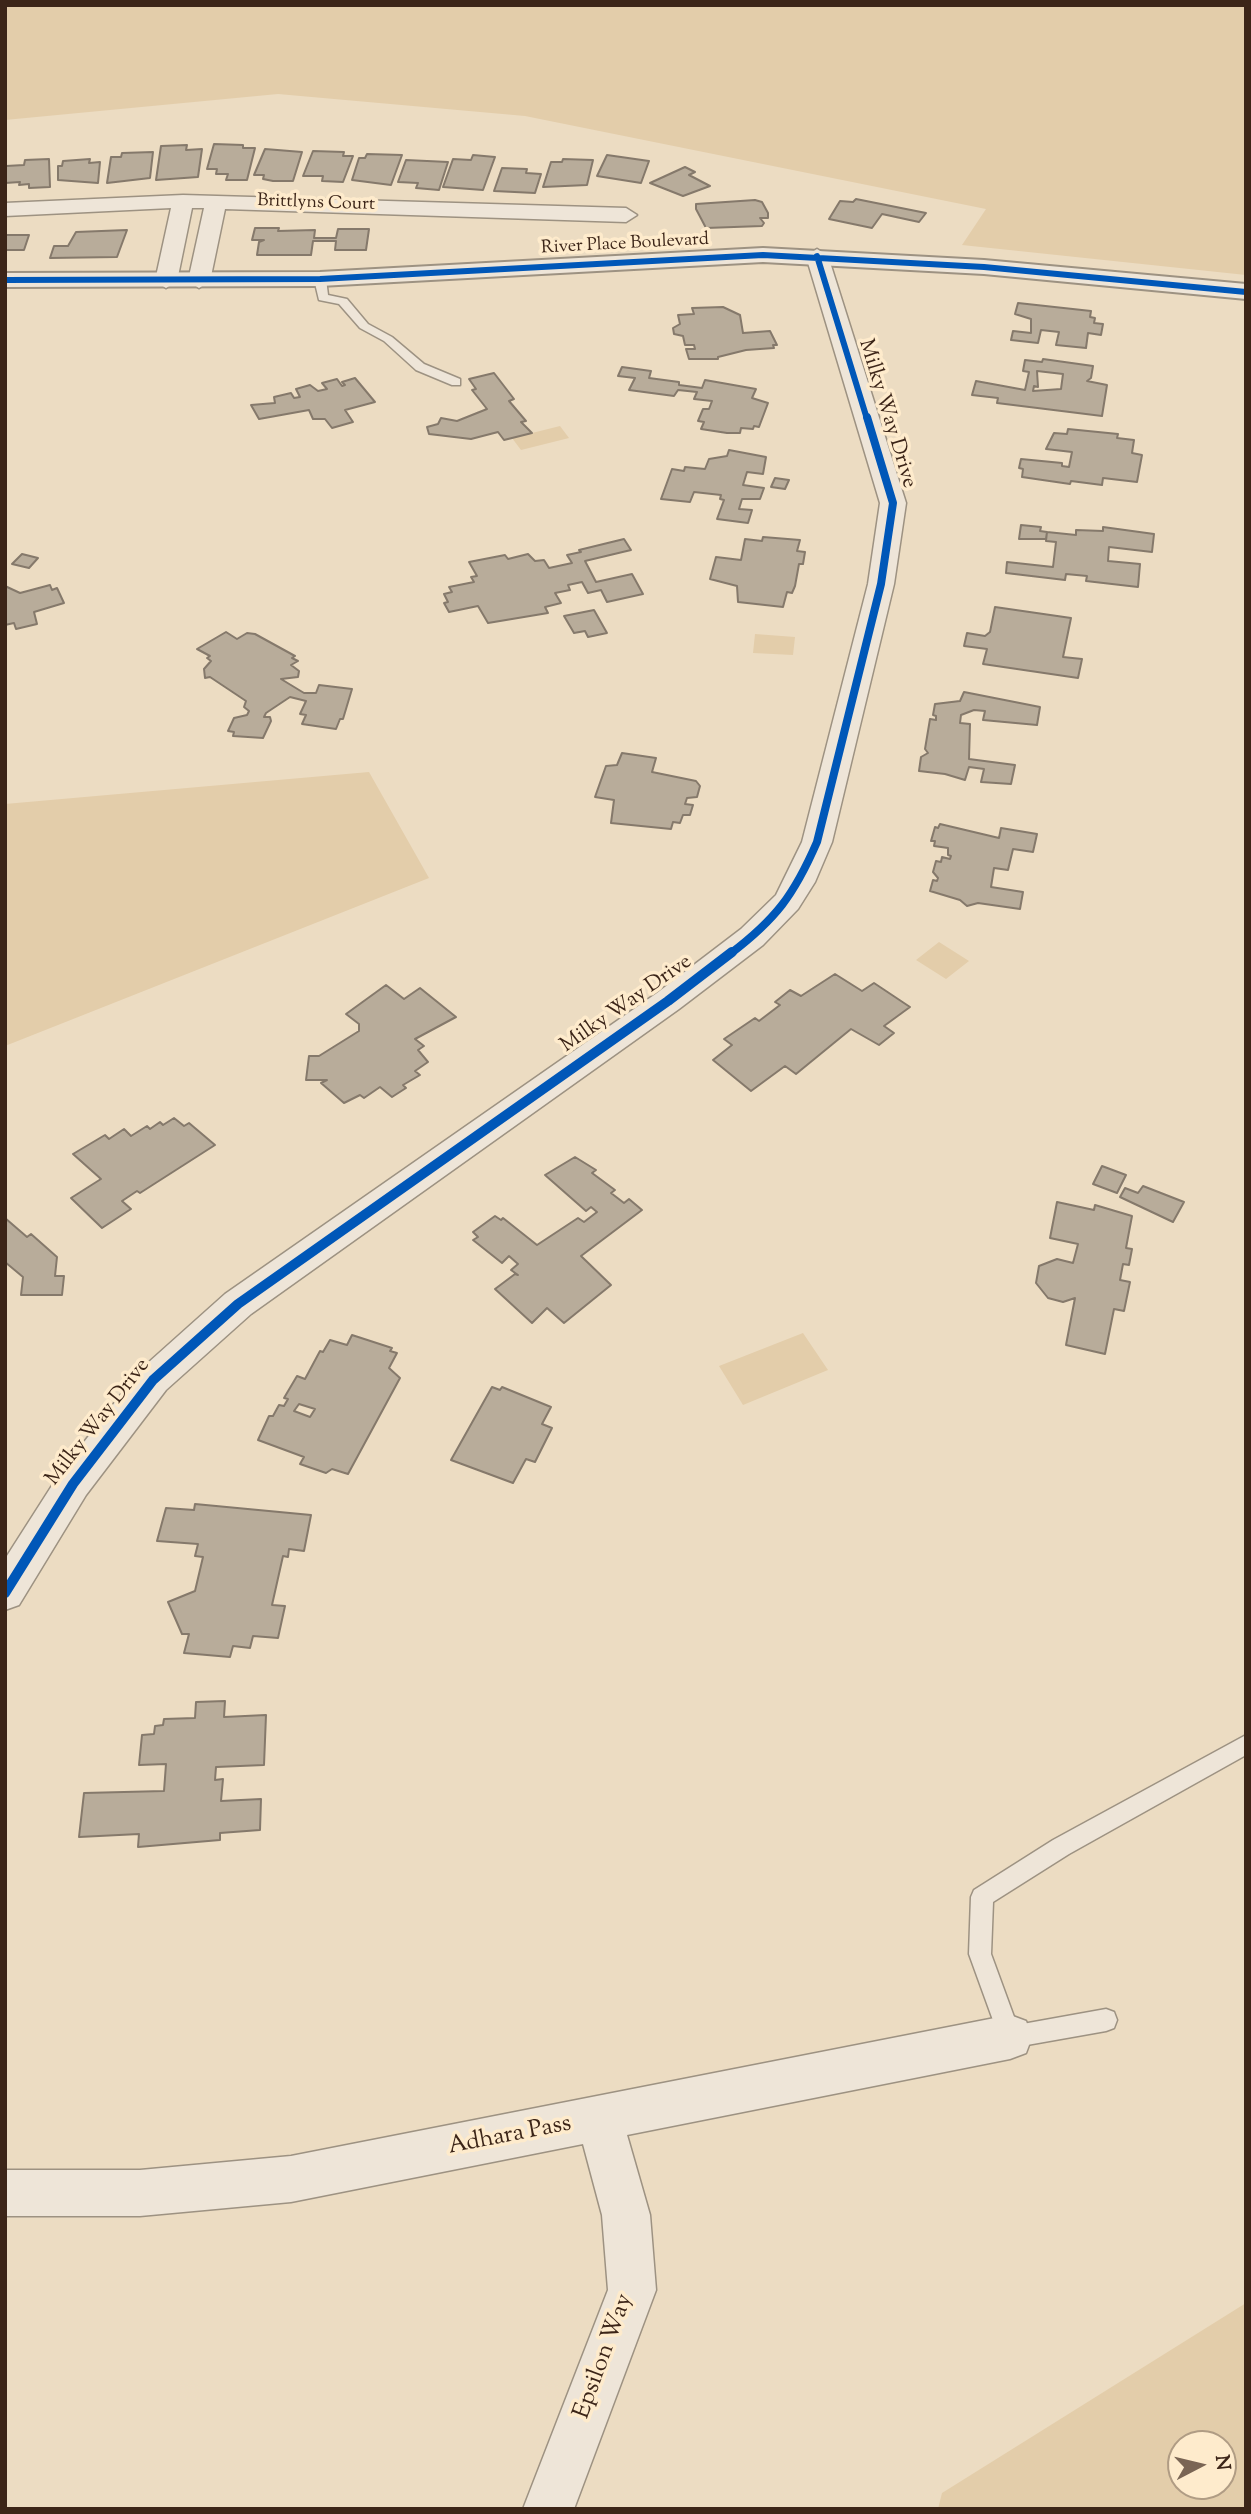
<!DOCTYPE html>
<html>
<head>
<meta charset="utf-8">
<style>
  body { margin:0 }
  #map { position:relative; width:1251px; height:2514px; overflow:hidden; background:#ecdcc2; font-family:"Sorts Mill Goudy",serif }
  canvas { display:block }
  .frame { position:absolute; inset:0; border:7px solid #3c2518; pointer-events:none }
  .north { position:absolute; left:1167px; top:2430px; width:70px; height:70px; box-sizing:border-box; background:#feebcc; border:2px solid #b09c84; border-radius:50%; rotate:83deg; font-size:19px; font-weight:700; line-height:28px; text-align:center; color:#3c2518 }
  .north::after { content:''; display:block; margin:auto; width:24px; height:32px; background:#7a6554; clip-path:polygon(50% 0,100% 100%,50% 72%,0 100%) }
</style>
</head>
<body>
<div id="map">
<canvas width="1251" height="2514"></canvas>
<div class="frame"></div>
<div class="north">N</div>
</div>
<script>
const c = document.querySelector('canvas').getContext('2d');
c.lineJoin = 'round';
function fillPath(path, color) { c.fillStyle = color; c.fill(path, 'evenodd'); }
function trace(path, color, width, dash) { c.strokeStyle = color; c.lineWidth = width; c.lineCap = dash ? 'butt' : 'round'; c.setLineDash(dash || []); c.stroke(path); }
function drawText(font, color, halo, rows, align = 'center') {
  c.font = font + ' "Sorts Mill Goudy",serif'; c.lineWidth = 7; c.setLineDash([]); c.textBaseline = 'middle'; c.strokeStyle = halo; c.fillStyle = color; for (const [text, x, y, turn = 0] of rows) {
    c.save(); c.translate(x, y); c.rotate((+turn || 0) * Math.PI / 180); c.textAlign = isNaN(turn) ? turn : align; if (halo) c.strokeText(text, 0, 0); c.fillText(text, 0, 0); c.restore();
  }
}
const green = new Path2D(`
  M5 5H1246V275L962 245 986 209 525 116 278 94 5 120Z
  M560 426 569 438 521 450 512 438Z
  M755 634 795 637 793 655 753 653Z
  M369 772 429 878 5 1046V804Z
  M939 942 969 961 946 979 916 960Z
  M803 1333 828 1370 743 1405 719 1366Z
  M1246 2303V2509H938L942 2493ZM1223 2444V2486H1181V2444Z`);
const building = new Path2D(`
  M214 144 243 145V148H255L247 180H226L228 174H216L217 169H207Z
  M187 145 186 150 202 149 198 177 156 180 161 146Z
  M265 149 302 152 293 181H273L263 179 264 175H254Z
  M313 151 344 152 343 156H353L343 182 322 181 323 176H303Z
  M153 152 150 178 107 183 111 157H121L122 153Z
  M367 154 402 155 391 185 352 180 359 158H365Z
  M473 155 495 157 483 190 443 187 453 159 471 160Z
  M607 155 649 161 641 183 597 176Z
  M49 159 50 187 29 188V184L19 185 20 182 5 183 6 166 24 165 25 160Z
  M90 159 89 163 100 162 98 183 58 180V166H62L63 161Z
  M563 159 593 160 587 185 543 187 551 162H562Z
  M406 160 448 162 439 190 416 188 418 183 398 182Z
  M685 167 695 172 689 175 710 186 683 196 650 183Z
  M502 168 527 169 526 173 541 174 535 193 494 191Z
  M856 199 926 213 919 222 882 214 872 228 829 219 840 201 853 202Z
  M755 200 762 202 768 213V218H760L764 223 762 226 706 228 696 209V204Z
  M255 228H279L278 231 315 230 314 238H336L338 229H369L366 250H335L336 241H313L311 255H257L259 242 264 240H252Z
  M127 230 117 257 50 258 54 246H68L76 232Z
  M5 235H29L24 250H5Z
  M1018 303 1091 311 1090 317 1095 318 1094 323 1103 324 1101 335 1088 333 1086 348 1056 345 1059 332 1041 330 1038 343 1011 340 1013 331 1031 333V319L1015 314Z
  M723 307 740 315 743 333 770 331 777 345H773L774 348 746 350 718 357V359H689L686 349H695L694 345H685L683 336 674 334 673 328 680 324 678 315 694 314 692 308Z
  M1043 359 1093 366 1091 378 1087 381 1107 385 1102 416 997 403 998 398 972 395 976 381 1025 390 1029 372 1023 371 1025 360 1042 362ZM1037 371 1063 374 1061 389 1033 391 1034 386 1038 387Z
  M622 367 651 371 649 378 679 382V385L702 388 705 380 756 389 752 398 768 403 759 427 754 426 753 429 741 428 740 433H727L701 429 704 422 698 421 703 409H709L712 401 694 399 697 392 678 390 674 396 629 390 635 378 618 376Z
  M494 373 514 399 509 401 526 421 521 422 532 433 504 440 498 432 471 439 429 434 427 427 438 424 441 418 457 421 487 409 472 390 476 389 469 379Z
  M355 378 375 402 345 410 353 422 332 428 325 419H313L309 410 259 419 251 405 275 403 274 397 291 393 294 398 300 397 296 389 310 385 318 391 327 389 322 383 337 379 342 386 345 385 342 382Z
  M1068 429 1118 434 1117 438 1134 440 1132 453 1142 455 1137 482 1103 478 1102 485 1071 481 1070 484 1022 477 1023 469 1019 468 1021 459 1062 463V466L1069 467 1072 452 1046 449 1054 433 1067 434Z
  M729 450 766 457 763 474 747 472 743 485 764 488 760 499H742L739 509 752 510 748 523 717 519 724 500 720 499 721 495 694 492 690 502 661 499 672 469 684 471 685 467 705 469 709 459 727 456Z
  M775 478 789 480 785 489 771 487Z
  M1021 525 1041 527 1040 531 1047 532 1046 539H1019Z
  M1103 527 1154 534 1152 552 1109 547 1108 561 1140 564 1138 587 1086 581 1087 576 1066 574 1065 580 1006 573 1007 562 1053 567 1056 542 1046 541 1047 532 1076 535V530L1103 531Z
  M763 537 800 540 797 551 805 552 803 564H799L795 586 792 593 787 592 783 607 738 602 737 586 710 579 716 557 741 560 745 539 762 541Z
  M624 539 631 550 585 561 596 582 632 574 643 594 607 602 601 590 588 593 582 582 568 585 570 590 555 593 561 603 545 607 548 613 488 623 478 606 449 612 444 603 448 602 444 594 452 592 449 587 474 582 471 577 477 576 469 562 505 555 508 559 528 554 535 561 544 560 549 568 572 563 567 555 581 552 579 550Z
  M22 554 38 558 29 568 12 564Z
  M50 585 52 590 57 588 64 603 34 612 37 624 16 629 14 623 5 625V586L20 593Z
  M995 607 1071 618 1063 657 1082 659 1078 678 983 664 987 649 964 646 967 633 985 636 990 632Z
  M594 610 607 633 588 637 585 631 574 633 564 616Z
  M226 632 237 639 247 633 255 634 295 656 292 658 298 661 291 665 299 671 298 677 281 679 304 693H316L319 685 352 689 343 719H340L336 729 302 724 306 715 300 714 306 701 290 697 266 713 264 717H270L271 721 263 738 233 736 234 732 228 731 234 718 247 715 249 711 244 707 246 701 210 677 205 678 204 669 211 661 207 658 210 656 197 649Z
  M964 692 1040 707 1037 725 983 720 985 711 974 710 961 715 960 723 970 724 969 759 1015 765 1011 784 981 782 984 769 969 767 965 780 945 774 919 771 921 757 928 753 925 749 930 719 936 720V716L933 715 935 704 960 701Z
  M622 753 656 758 652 772 696 781 700 786 697 797 687 798 685 804 693 805 690 815H683L680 823 673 822 671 829 611 823 614 800 595 797 606 766 617 765Z
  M940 824 999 838 1001 828 1037 834 1033 852 1013 849 1008 870 994 868 991 887 1023 892 1020 909 978 903 967 906 960 900 930 891 933 880 937 881 938 878 933 872 936 861 941 862 942 857 950 859 951 856 948 855V848L934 846 935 841H931L935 827 938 828Z
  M835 974 862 991 874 983 910 1007 884 1026 894 1033 879 1045 851 1029 796 1074 785 1066 751 1091 713 1060 732 1045 724 1039 755 1018 759 1021 780 1005 775 1002 790 990 801 996Z
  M386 985 404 999 420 988 456 1017 415 1039 424 1046 418 1050 428 1062 415 1071 420 1075 403 1085 406 1088 392 1097 380 1087 364 1098 360 1095 344 1103 321 1083 327 1080H306L309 1056H319L359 1031V1024L346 1014Z
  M174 1118 184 1126 189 1123 215 1145 140 1193 137 1191 122 1201 131 1209 102 1228 71 1198 101 1179 73 1154 105 1135 109 1139 124 1129 131 1136 147 1126 150 1129 160 1122 163 1125Z
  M575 1157 596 1170 592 1173 615 1190 611 1193 624 1203 629 1199 642 1210 581 1256 611 1285 564 1323 547 1308 532 1323 495 1289 515 1274 518 1275 511 1270 518 1264 509 1256 502 1263 473 1240 478 1237 473 1232 495 1216 501 1220 503 1218 537 1245 578 1218 584 1222 597 1212 591 1207 586 1211 545 1175Z
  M1102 1166 1126 1175 1117 1193 1093 1184Z
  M1143 1186 1184 1202 1173 1222 1120 1197 1125 1188 1138 1193Z
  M1057 1202 1094 1210 1095 1205 1132 1216 1126 1248 1132 1249 1129 1265 1123 1264 1120 1280 1130 1282 1124 1311 1114 1309 1105 1354 1066 1345 1075 1298 1063 1302 1048 1298 1036 1283 1039 1266 1057 1259 1073 1263 1078 1244 1050 1238Z
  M5 1218 27 1237 31 1234 57 1257 55 1276H64L62 1295H21L23 1277 5 1262Z
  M352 1335 392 1348 390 1351 397 1353 389 1368 400 1378 348 1474 332 1469 326 1473 300 1464 304 1457 258 1440 269 1416H273L279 1405 284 1406 288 1399 284 1398 297 1376 305 1379 320 1351 323 1352 330 1340 347 1345ZM299 1404 315 1409 310 1417 294 1411Z
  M492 1387 500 1390 502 1387 551 1407 542 1424 552 1428 535 1462 526 1459 513 1483 451 1460Z
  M195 1504 311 1515 304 1551 289 1549 288 1557 283 1556 272 1605 285 1606 278 1638 253 1636 250 1648 233 1646 230 1657 184 1653 189 1634H182L168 1602 195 1591 203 1557 195 1556 198 1544 157 1541 166 1508 194 1510Z
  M225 1701 224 1717 266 1715 264 1765 216 1767 215 1780 223 1779 221 1801 261 1799 260 1830 220 1833V1840L138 1847 139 1834 79 1837 84 1793 164 1791 166 1764 139 1765 142 1735 154 1734 155 1726 163 1725 164 1719 195 1718 196 1702Z`);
const service = new Path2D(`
  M320 276 326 279 328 295 347 299 368 324 392 337 424 364 460 379V385H452L416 370 384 341 360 328 339 304 319 300 314 279Z
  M1246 1735V1755L1069 1854 993 1902 991 1954 1017 2025 1106 2009 1114 2012 1117 2020 1114 2028 1106 2031 1010 2048 1002 2045 969 1954 971 1897 974 1890 1053 1840Z`);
const minor = new Path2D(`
  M183 195 626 208 637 215 626 222 225 209 210 281 199 288 188 281 204 208H192L177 281 166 288 155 281 171 208 5 216V203Z
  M817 249 828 256 906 503 894 584 832 842 815 882 798 909 763 945 679 1009 251 1314 166 1390 86 1495 19 1605 5 1610V1559L60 1473 140 1370 225 1294 657 993 741 929 776 895 802 842 868 584 880 503 806 256Z
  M1010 2015 1026 2021 1032 2037 1026 2053 1010 2059 627 2135 650 2215 656 2290 574 2509H523L608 2290 602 2215 583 2144 291 2202 140 2216H5V2170H140L291 2156Z`);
const tertiary = new Path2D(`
  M763 248 984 260 1246 284V299L984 274 763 262 320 286 5 287V273L320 272Z`);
const cyclewayFar2 = new Path2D(`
  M817 256 867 419
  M5 280 320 279 763 255 984 267 1246 292`);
const cyclewayFar1 = new Path2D(`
  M730 954C776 919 794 895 817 842L881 584 893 503 867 417`);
const cycleway = new Path2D(`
  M5 1593 73 1484 153 1380 238 1304 668 1001 732 952`);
const farStreetnames = [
  ["Brittlyns Court",316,204,2],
  ["River Place Boulevard",625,245,-3]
];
const streetNames = [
  ["Milky Way Drive",886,414,73],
  ["Milky Way Drive",627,1005,-35],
  ["Milky Way Drive",99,1423,-52]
];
const nearStreetnames = [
  ["Adhara Pass",510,2137,-11],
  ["Epsilon Way",605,2357,-70]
];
fillPath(green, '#e3cdaa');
fillPath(building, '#b8ac9a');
trace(building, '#85796b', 2);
trace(service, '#9d9282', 3);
trace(minor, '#9d9282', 3);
trace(tertiary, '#9d9282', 4);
fillPath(service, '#eee5d8');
fillPath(minor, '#eee5d8');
fillPath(tertiary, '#eee5d8');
trace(cyclewayFar2, '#0057b8', 6);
trace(cyclewayFar1, '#0057b8', 8);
trace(cycleway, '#0057b8', 10);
drawText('18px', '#3c2518', '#feebcc', farStreetnames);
drawText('21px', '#3c2518', '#feebcc', streetNames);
drawText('24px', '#3c2518', '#feebcc', nearStreetnames);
</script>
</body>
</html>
